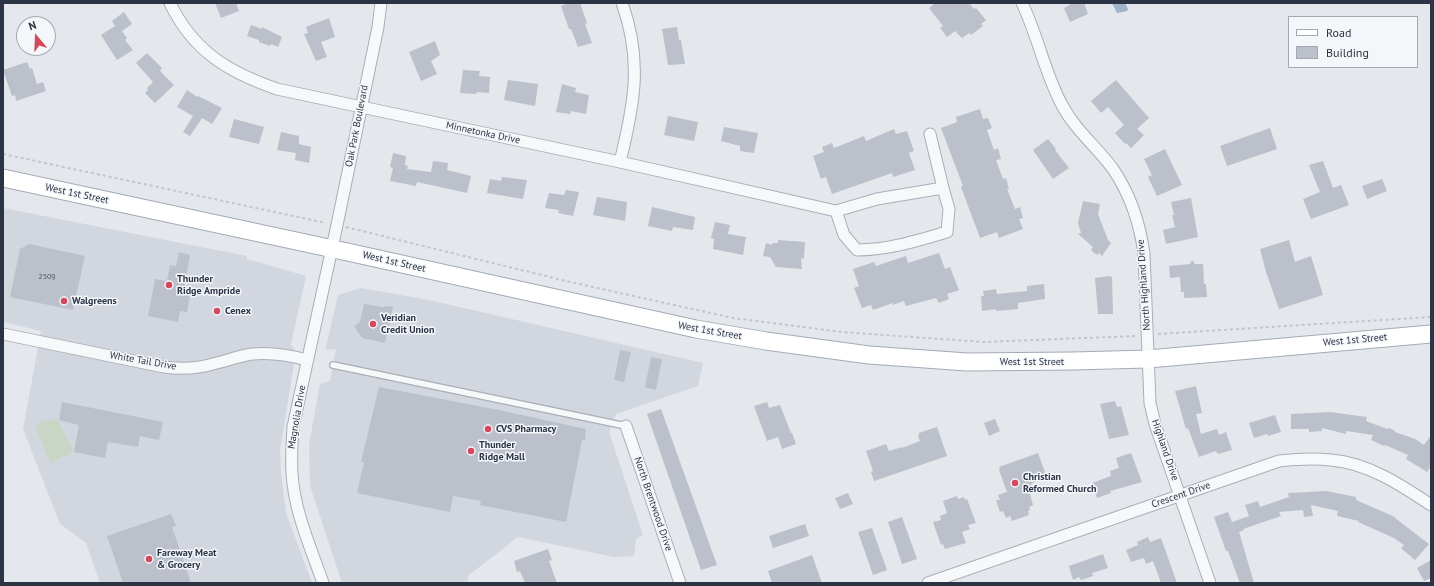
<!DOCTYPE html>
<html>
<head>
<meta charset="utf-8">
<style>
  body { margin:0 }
  #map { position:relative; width:1434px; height:586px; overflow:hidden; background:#e4e7ec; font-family:"PT Sans",sans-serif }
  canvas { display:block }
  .frame { position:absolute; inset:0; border:4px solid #2b3445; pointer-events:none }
  .legend { position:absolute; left:1288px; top:16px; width:130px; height:52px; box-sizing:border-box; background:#f4f6f9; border:1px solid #a4a8b1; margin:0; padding:5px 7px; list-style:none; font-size:12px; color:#2b3445 }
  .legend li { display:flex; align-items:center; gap:8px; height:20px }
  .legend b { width:20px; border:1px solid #a4a8b1 }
  .north { position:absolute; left:16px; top:16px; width:40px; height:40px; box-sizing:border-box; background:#f4f6f9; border:1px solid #a4a8b1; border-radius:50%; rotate:341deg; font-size:11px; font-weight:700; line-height:16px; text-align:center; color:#2b3445 }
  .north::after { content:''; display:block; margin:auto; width:14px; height:18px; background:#d1495b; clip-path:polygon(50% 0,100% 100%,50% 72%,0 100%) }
</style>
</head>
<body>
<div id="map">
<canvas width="1434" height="586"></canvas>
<div class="frame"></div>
<ul class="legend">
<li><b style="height:5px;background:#fff"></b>Road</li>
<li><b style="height:11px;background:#bbc0ca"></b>Building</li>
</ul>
<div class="north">N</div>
</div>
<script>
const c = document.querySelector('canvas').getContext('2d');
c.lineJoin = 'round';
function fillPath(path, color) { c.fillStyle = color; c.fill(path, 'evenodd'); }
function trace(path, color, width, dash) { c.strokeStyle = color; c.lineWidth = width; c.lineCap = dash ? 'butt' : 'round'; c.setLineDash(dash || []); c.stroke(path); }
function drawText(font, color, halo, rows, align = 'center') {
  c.font = font + ' "PT Sans",sans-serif'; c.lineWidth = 3; c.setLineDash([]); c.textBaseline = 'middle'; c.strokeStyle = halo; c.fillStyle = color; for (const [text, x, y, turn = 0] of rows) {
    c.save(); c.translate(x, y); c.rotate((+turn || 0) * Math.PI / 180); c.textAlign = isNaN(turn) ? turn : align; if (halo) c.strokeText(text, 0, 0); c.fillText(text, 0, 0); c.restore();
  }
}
const built = new Path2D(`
  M3 208 247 256V259L306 276 291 344 296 352 280 450 281 474 286 513 312 583H100L86 543 60 524 23 429 41 331 3 322Z
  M361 288 429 300 703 363 698 386 616 414 609 432 643 535 636 539 634 556 614 557 518 537 469 575 467 583H342L310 486 309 445 320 384 330 381 336 349 327 350 326 347 338 295Z`);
const green = new Path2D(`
  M54 419 58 421 73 450 68 456 60 457 51 464 35 427 42 421Z`);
const water = new Path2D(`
  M1112 3H1125L1128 9 1127 11 1117 13Z`);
const building = new Path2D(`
  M215 3H236L239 11 221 18Z
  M569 3H580L587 23 585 24 592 43 578 47 571 29H569L561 6Z
  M935 3H969L974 9 976 8 986 20 981 24 983 26 971 35 969 33 962 38 955 31 947 37 940 28 943 26 929 8Z
  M1073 3H1084L1088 14 1070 22 1064 8Z
  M124 12 132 24 122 31 127 38 125 40 133 50 117 60 101 35 115 26 112 21Z
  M329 18 335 37 321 42 327 57 316 61 304 34 308 33 306 27Z
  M251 25 262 29V27L282 37 278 47 271 44 270 46 259 42V40L247 36Z
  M677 27 679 40H681L685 64 668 65 662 29Z
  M435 41 440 55 431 61 437 74 421 81 409 52Z
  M147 53 162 68 160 71 174 85 155 103 145 93 148 90 147 88 153 82 136 63Z
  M27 62 30 69 32 68 37 84 43 82 46 91 16 101 15 95 12 96 3 70Z
  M463 70 480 71 479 76 490 77 489 93 477 92 476 94 460 93Z
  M508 80 538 84 535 106 504 100Z
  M1116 80 1149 118 1137 129 1144 135 1131 148 1126 143 1125 144 1115 133 1124 125 1108 107 1101 113 1091 101Z
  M562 84 576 88 575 92 589 95 586 114 571 111 570 114 556 112Z
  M187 90 197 97 198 96 222 108 212 124 202 118 190 136 183 132 193 116 177 107Z
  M980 109 983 119 988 118 992 128 987 130 994 150 998 148 1001 159 996 160 1003 179 1006 178 1009 189H1007L1015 209 1020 207 1023 218 1019 219 1023 229 999 238 997 232 980 238 961 187 963 186 941 128 957 122 956 117Z
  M668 116 698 122 694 141 664 135Z
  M234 119 264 127 259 144 229 137Z
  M724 127 758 133 754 153 740 151V146L721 141Z
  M1270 128 1277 149 1227 166 1220 146Z
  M894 129 896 134 907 131 914 151 909 153 915 170 893 177 892 173 832 194 826 177 821 179 813 156 824 152 822 147 832 143 834 148 864 136 866 141Z
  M281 132 299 136V144L311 147 309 163 295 160 296 153 277 150Z
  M1048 139 1056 149 1055 150 1069 168 1053 179 1033 150Z
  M1165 149 1182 185 1157 196 1148 177 1152 175 1144 159Z
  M393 153 406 156 405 165 408 166 407 169 431 172 433 161 448 163 447 170 471 176 467 193 417 182 416 186 390 181 393 168 390 167Z
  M1323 161 1333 188 1341 185 1349 205 1311 219 1303 199 1320 192 1309 165Z
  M502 177 527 180 523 199 487 193 490 179 501 181Z
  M1382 179 1387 191 1367 199 1362 186Z
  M566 190 579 192 573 216 558 213 559 210 545 208 549 193 564 195Z
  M597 197 627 202 625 221 593 215Z
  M1191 198 1198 237 1166 244 1163 230 1175 227 1172 215H1174L1171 202Z
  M1083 201 1100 204 1098 214 1108 240 1111 243 1102 256 1099 253 1097 255 1091 250 1093 247 1078 234 1081 233 1078 223Z
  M652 207 695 217 693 230 673 227 672 231 648 226Z
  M715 222 730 225 728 234 746 237 743 255 713 249 714 239 711 238Z
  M778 240 805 242 804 258 801 259 802 269 776 267 770 257 763 256 766 243 772 245 773 243H778Z
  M1289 240 1295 262 1311 256 1323 295 1279 309 1266 272 1260 249Z
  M29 244 85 256 73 310 10 297 20 249Z
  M179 252 190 255 184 289 191 290 187 312 180 311 178 322 148 316 155 279 167 281 170 265 176 266Z
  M939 253 945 269 950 267 959 290 947 294 949 299 939 303 936 298 906 306 904 301 893 305V303L873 310 871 305 862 308 854 288 859 286 853 269 874 262 876 266 906 256 908 263Z
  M1192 260 1195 264H1203L1204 284H1206L1207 297 1184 298V292H1181L1180 277 1170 278 1169 266 1190 264Z
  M1110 276 1112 277 1113 314H1098L1095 278Z
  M1044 284 1045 299 1018 303V309L996 311V309L982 311 981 296H984L983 291 996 289 997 294 1027 291V286Z
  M364 304 383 307 386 306 393 307 385 343 362 338 354 326 360 322Z
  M620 350 631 352 624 382 614 380Z
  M651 357 662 359 656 390 645 387Z
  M1196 386 1202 413 1196 414 1201 434 1217 429 1219 435 1226 432 1232 450 1218 454 1216 451 1199 457 1188 428 1186 429 1175 391Z
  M379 387 499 410 586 429 585 440H582L566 522 480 505 481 501 453 496 450 512 357 493 364 462H361Z
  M1115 401 1117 407 1121 406 1129 435 1109 439 1100 404Z
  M62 402 163 422 159 440 140 436 138 447 108 442 105 458 74 452 79 425 59 420Z
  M767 402 769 408 780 405 791 433H792L796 444 782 449 778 437 767 441 754 406Z
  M661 409 717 565 701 570 647 414Z
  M1330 412 1367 417 1366 421 1387 429 1388 428 1394 430 1395 432 1415 439 1424 445 1431 435V466L1427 472 1406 459 1408 455 1385 445 1384 446 1371 440 1373 435 1346 431V434L1322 428V431L1309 432V429H1291V414Z
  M1275 415 1281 432 1268 436 1267 434 1254 438 1249 423Z
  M995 419 1000 431 989 436 984 423Z
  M937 427 947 456 874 481 871 472 873 471 866 451 886 444 889 451 902 447V448L920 441 918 436 919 435V433Z
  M1038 453 1047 478 1032 483 1029 491 1033 505 1029 507 1030 510 1028 511 1029 515 1012 521 1010 516 1006 518 1003 511 1000 512 996 500H1000L998 495 1007 492 999 470H1000L999 467Z
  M1131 453 1142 482 1110 491 1111 493 1097 498 1092 483 1111 476 1110 471 1119 468 1116 458Z
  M1326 491 1356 497V500L1395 517V518L1429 544 1415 560 1401 548 1404 545 1394 538 1358 522 1359 521 1337 516 1338 511 1311 505 1313 516 1304 517 1303 510 1279 512 1281 516 1243 529 1244 530 1239 532 1254 583H1240L1228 551H1226L1214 517 1228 512 1232 522 1249 516 1245 505 1258 501 1260 507 1289 497 1288 493Z
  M848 493 853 504 840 509 835 498Z
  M957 496 958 499 964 497 965 500 967 499 976 523 968 525 970 529 962 532 966 543 945 549 943 544 941 545 933 522 941 520 940 516 947 513 943 501Z
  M171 514 176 526 172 527 191 583H123L107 536Z
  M902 517 917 559 902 564 888 522Z
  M805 524 809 536 773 548 769 536Z
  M872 528 887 570 873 575 858 532Z
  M1148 537 1150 542 1161 538 1177 583H1161L1153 561 1146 564 1144 558 1131 562 1126 550 1138 545 1137 542Z
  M548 549 552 560 549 561 557 583H525L520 571 517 572 514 561Z
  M1103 554 1108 568 1092 573 1093 576 1081 580 1079 577 1073 580 1069 566Z
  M812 555 822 583H772L768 571Z
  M1431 560V578L1424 581 1417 568Z`);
const path = new Path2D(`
  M3 154 326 223
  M346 227 566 281 733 318 842 332 983 342 1136 336
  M1158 334 1431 317`);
const lane = new Path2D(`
  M333 365 626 426`);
const street = new Path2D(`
  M170 3C193 51 228 72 277 89L620 162 836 211 877 199 943 188 949 209 947 232C917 241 888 250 857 250L844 235 836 211
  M1022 3C1038 36 1045 74 1062 105 1075 130 1097 147 1113 169 1130 194 1140 224 1144 254L1150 403 1155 424 1210 583
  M930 134 943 188
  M620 162C634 105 643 61 622 3
  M3 334 164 367C180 369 196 369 213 364 226 361 239 356 252 354 271 352 289 355 307 360
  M626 426 680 583
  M323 583C311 548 294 511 292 473 291 458 292 443 293 427L337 225 378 27 381 3
  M928 583 1279 461C1297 459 1314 458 1331 460 1368 463 1401 485 1431 505`);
const primary = new Path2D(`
  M3 178 352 253 696 329 766 341 869 355 967 362 1073 361 1148 359 1431 334`);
const markers = [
  [169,285,4,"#d1495b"],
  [64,301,4,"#d1495b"],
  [217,311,4,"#d1495b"],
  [373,324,4,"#d1495b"],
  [488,429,4,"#d1495b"],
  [471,451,4,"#d1495b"],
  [1015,483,4,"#d1495b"],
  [149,559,4,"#d1495b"]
];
const numberNames = [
  ["2509",47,277]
];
const streetNames = [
  ["Oak Park Boulevard",357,126,-79],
  ["Minnetonka Drive",483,133,12],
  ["West 1st Street",77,194,12],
  ["West 1st Street",394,262,13],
  ["North Highland Drive",1144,285,-94],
  ["West 1st Street",710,331,10],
  ["West 1st Street",1355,340,-5],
  ["White Tail Drive",143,361,10],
  ["West 1st Street",1032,362],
  ["Magnolia Drive",297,417,-80],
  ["Highland Drive",1165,450,71],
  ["Crescent Drive",1181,495,-19],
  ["North Brentwood Drive",653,504,71]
];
const poiNames = [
  ["Thunder",177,279],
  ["Ridge Ampride",177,291],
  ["Walgreens",72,301],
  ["Cenex",225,311],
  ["Veridian",381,318],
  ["Credit Union",381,330],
  ["CVS Pharmacy",496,429],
  ["Thunder",479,445],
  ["Ridge Mall",479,457],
  ["Christian",1023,477],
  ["Reformed Church",1023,489],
  ["Fareway Meat",157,553],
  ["& Grocery",157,565]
];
fillPath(built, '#d2d6de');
fillPath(green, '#c9d6c5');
fillPath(water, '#9fb4cc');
fillPath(building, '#bbc0ca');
trace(lane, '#a9aeb7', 8);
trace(street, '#a9aeb7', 13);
trace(primary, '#a3abb8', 19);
trace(path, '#c2c5cb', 2, [3, 3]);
trace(lane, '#f7f8fa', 5.5);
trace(street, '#f7f8fa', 11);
trace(primary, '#fff', 17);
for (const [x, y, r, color] of markers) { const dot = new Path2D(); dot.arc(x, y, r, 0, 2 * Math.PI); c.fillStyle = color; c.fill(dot); trace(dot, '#f4f6f9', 1.5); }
drawText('8px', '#4f5766', null, numberNames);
drawText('10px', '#2b3445', '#f4f6f9', streetNames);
drawText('bold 10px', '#2b3445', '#f4f6f9', poiNames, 'left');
</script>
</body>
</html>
